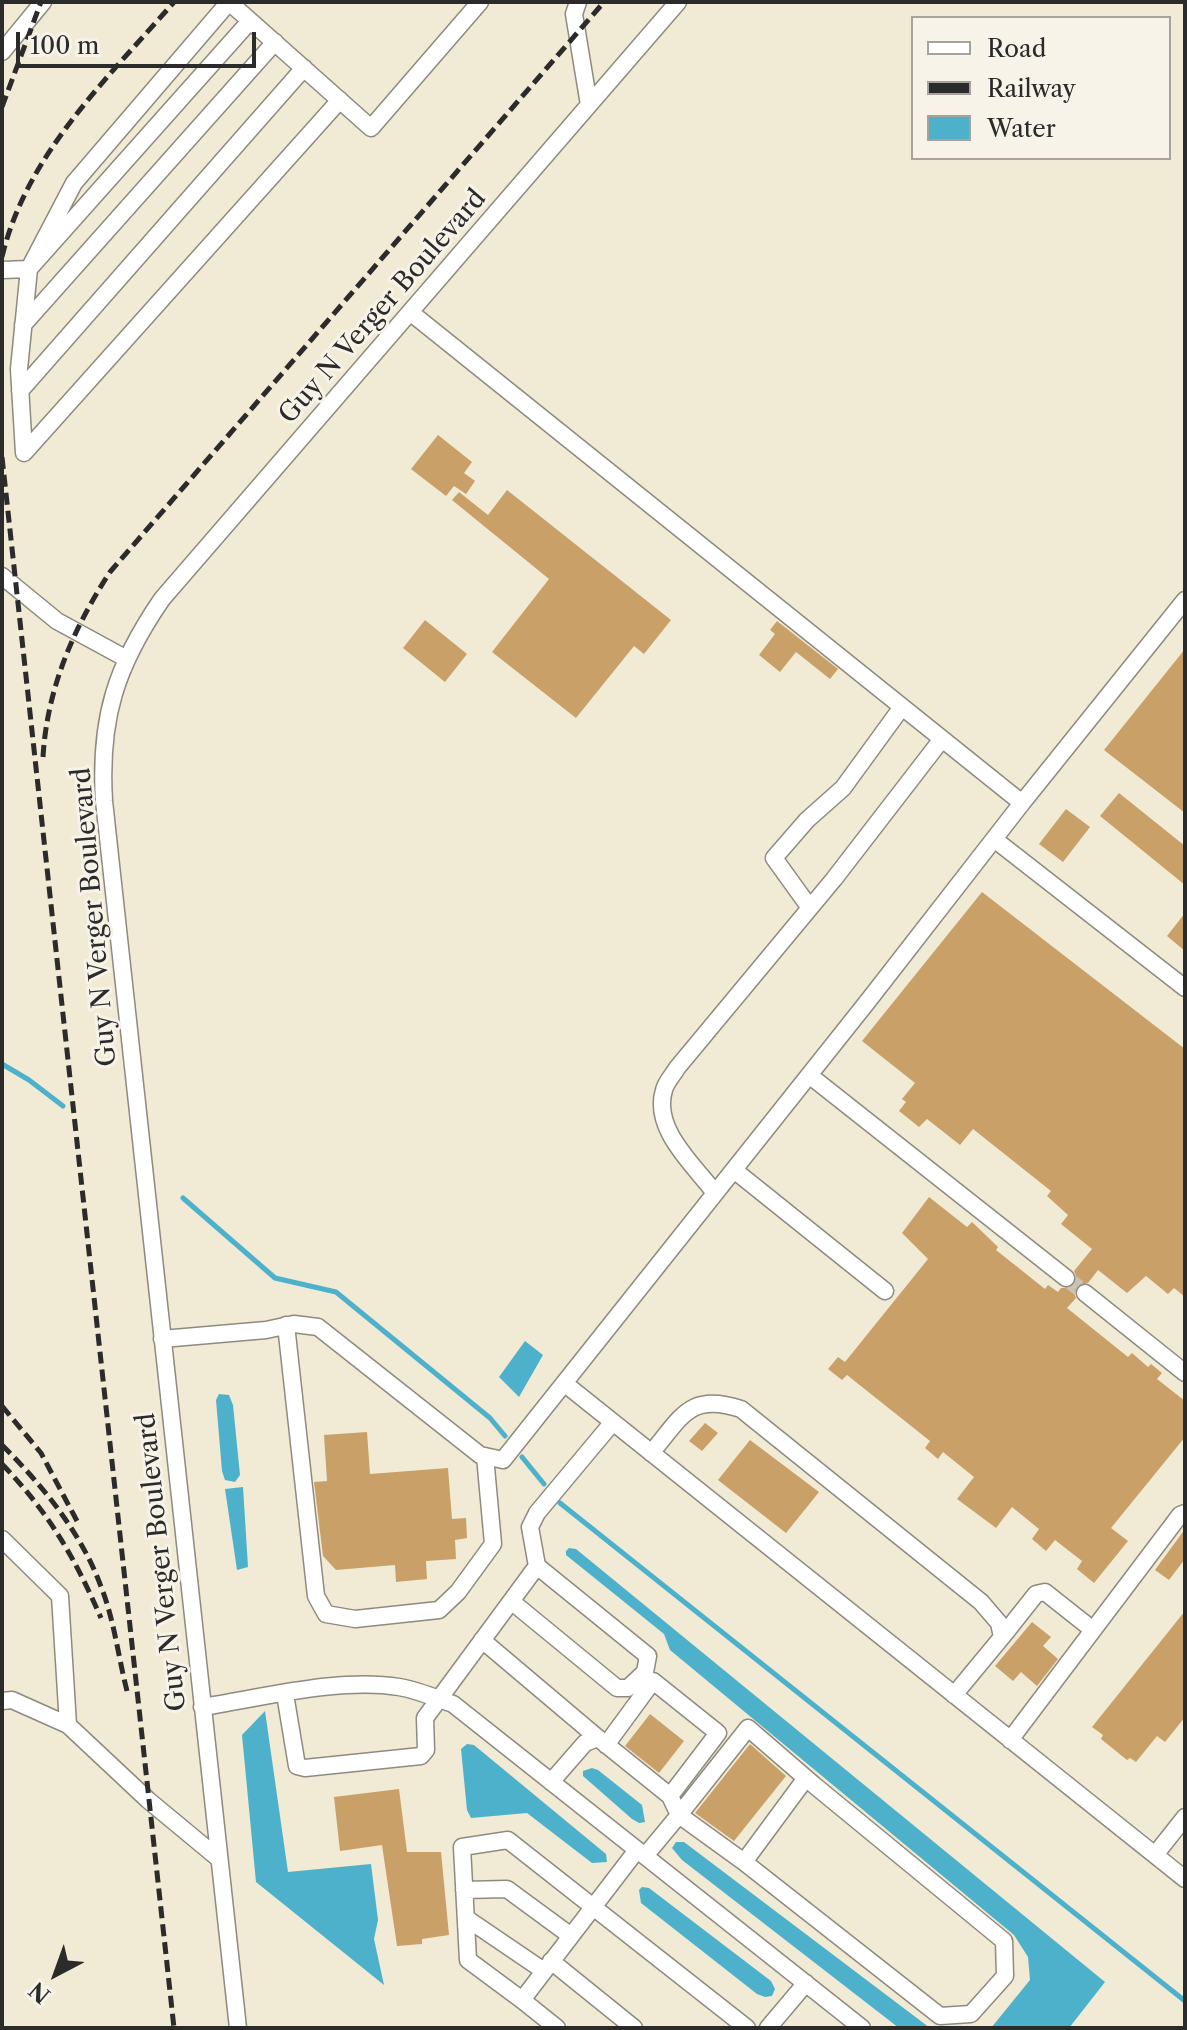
<!DOCTYPE html>
<html>
<head>
<meta charset="utf-8">
<style>
  body { margin:0 }
  #map { position:relative; width:1187px; height:2030px; overflow:hidden; background:#f1ead4; font-family:"Libre Caslon Text",serif }
  canvas { display:block }
  .frame { position:absolute; inset:0; border:4px solid #2b2b2b; pointer-events:none }
  .legend { position:absolute; left:911px; top:16px; width:260px; height:144px; box-sizing:border-box; background:#f7f3e8; border:2px solid #a5a39c; margin:0; padding:10px 14px; list-style:none; font-size:24px; color:#2b2b2b }
  .legend li { display:flex; align-items:center; gap:16px; height:40px }
  .legend b { width:40px; border:2px solid #a5a39c }
  .north { position:absolute; left:16px; top:1934px; width:80px; height:80px; -webkit-text-stroke:6px #f7f3e8; paint-order:stroke; rotate:221deg; font-size:22px; font-weight:700; line-height:32px; text-align:center; color:#2b2b2b }
  .north::after { content:''; display:block; margin:auto; width:28px; height:36px; background:#2b2b2b; clip-path:polygon(50% 0,100% 100%,50% 72%,0 100%) }
  .scale { position:absolute; left:16px; top:32px; width:240px; height:36px; box-sizing:border-box; border:4px solid #2b2b2b; border-top:0; padding-left:10px; font-size:24px; line-height:28px; white-space:nowrap; color:#2b2b2b; -webkit-text-stroke:6px #f7f3e8; paint-order:stroke }
</style>
</head>
<body>
<div id="map">
<canvas width="1187" height="2030"></canvas>
<div class="frame"></div>
<ul class="legend">
<li><b style="height:10px;background:#fff"></b>Road</li>
<li><b style="height:10px;background:#2b2b2b"></b>Railway</li>
<li><b style="height:22px;background:#4db1cc"></b>Water</li>
</ul>
<div class="north">N</div>
<div class="scale">100 m</div>
</div>
<script>
const c = document.querySelector('canvas').getContext('2d');
c.lineJoin = 'round';
function fillPath(path, color) { c.fillStyle = color; c.fill(path, 'evenodd'); }
function trace(path, color, width, dash) { c.strokeStyle = color; c.lineWidth = width; c.lineCap = dash ? 'butt' : 'round'; c.setLineDash(dash || []); c.stroke(path); }
function drawText(font, color, halo, rows, align = 'center') {
  c.font = font + ' "Libre Caslon Text",serif'; c.lineWidth = 6; c.setLineDash([]); c.textBaseline = 'middle'; c.strokeStyle = halo; c.fillStyle = color; for (const [text, x, y, turn = 0] of rows) {
    c.save(); c.translate(x, y); c.rotate((+turn || 0) * Math.PI / 180); c.textAlign = isNaN(turn) ? turn : align; if (halo) c.strokeText(text, 0, 0); c.fillText(text, 0, 0); c.restore();
  }
}
const water = new Path2D(`
  M525 1341 543 1355 519 1397 499 1377Z
  M219 1394 229 1395 233 1405 240 1475 235 1482 225 1480 222 1471 216 1400Z
  M243 1487 248 1567 237 1570 225 1489Z
  M569 1548 576 1549 1105 1982 1069 2028H991L1030 1980 1028 1957 1014 1935 670 1650 664 1634 566 1555V1551Z
  M265 1711 288 1872 371 1864 378 1920 374 1939 384 1985 256 1882 242 1735Z
  M467 1744 474 1745 606 1854 607 1862 592 1863 527 1813 471 1818 467 1810 461 1749Z
  M592 1768 598 1770 642 1805 645 1822 639 1823 632 1819 583 1776V1771Z
  M676 1842H684L930 2028H899L682 1860 672 1848Z
  M642 1887 649 1888 771 1981 775 1989 772 1996 765 1997 757 1994 641 1903 639 1890Z`);
const stream = new Path2D(`
  M2 1064 29 1080 63 1106
  M183 1198 275 1278 336 1292 490 1418 505 1436
  M522 1457 544 1484
  M560 1503 1185 2001`);
const building = new Path2D(`
  M438 435 472 462 464 473 475 481 466 494 454 486 446 496 411 469Z
  M507 490 671 620 644 654 634 646 576 718 492 652 549 579 452 500 459 492 488 515Z
  M425 620 467 654 445 682 403 648Z
  M777 621 838 669 830 679 796 652 780 672 759 655 775 634 770 630Z
  M1185 649V813L1104 750Z
  M1119 793 1185 846V885L1100 816Z
  M1066 809 1090 827 1063 862 1039 844Z
  M982 892 1185 1049V1297L1174 1288 1168 1294 1146 1276 1127 1293 1098 1270 1088 1283 1077 1286 1074 1292 1076 1298 1067 1308 1128 1357 1132 1353 1148 1367 1151 1364 1162 1373 1157 1379 1185 1401V1437L1111 1528 1128 1541 1094 1583 1077 1569 1082 1561 1055 1540 1046 1551 1032 1539 1039 1529 1012 1507 996 1528 957 1499 974 1477 943 1452 938 1459 925 1448 930 1441 847 1375 842 1380 828 1369 838 1357 845 1362 928 1259 902 1233 929 1197 967 1227 972 1222 998 1247 996 1250 1045 1289 1048 1285 1058 1292 1061 1288H1069L1074 1285 1077 1279 1074 1271 1092 1249 1061 1224 1068 1215 1047 1196 1051 1191 973 1129 960 1145 927 1119 919 1127 899 1111 906 1102 902 1099 915 1083 862 1041Z
  M1185 913V951L1167 936Z
  M705 1423 718 1433 702 1451 689 1441Z
  M367 1432 370 1474 448 1468 452 1519 466 1518 467 1538 455 1540 456 1559 426 1561 427 1579 396 1582 395 1565 336 1570 323 1556 314 1482 327 1481 324 1435Z
  M750 1440 819 1492 786 1533 718 1480Z
  M1185 1529V1559L1169 1580 1155 1570Z
  M1185 1611V1717L1165 1742 1157 1736 1136 1762 1130 1758 1127 1760 1101 1739 1103 1735 1092 1727Z
  M1032 1622 1051 1637 1043 1646 1058 1659 1037 1686 1021 1672 1013 1681 995 1666Z
  M650 1714 684 1741 659 1773 625 1746Z
  M750 1744 786 1776 734 1841 695 1813Z
  M399 1789 407 1852H441L449 1935 422 1939V1944L397 1946 382 1845 340 1851 334 1797Z`);
const minorTunnel = new Path2D(`
  M1066 1278 1085 1293`);
const minor = new Path2D(`
  M229 2 74 183 29 269 19 369 24 453 340 100
  M229 2 371 128 480 2
  M578 2 574 14 589 105
  M2 52 43 2
  M2 270 29 269 250 21
  M23 325 275 42
  M20 391 304 68
  M2 576 57 621 125 658
  M1022 803 1185 600
  M994 839 1185 988
  M810 908 774 858 807 820 843 788 902 707
  M809 1075 1066 1278
  M734 1170 885 1291
  M715 1193C694 1165 652 1129 664 1090 666 1082 673 1075 677 1068L834 879 942 739
  M1085 1293 1185 1373
  M286 1325 316 1596 326 1614 355 1619 439 1610 458 1592 493 1544 485 1456
  M162 1339 266 1330 294 1324 318 1327 480 1455 503 1460 868 1001 1022 803 410 312
  M564 1383 1185 1879
  M651 1453C682 1417 689 1392 741 1409L981 1602 999 1623 1002 1637 954 1695
  M2 1539 60 1596 68 1725
  M511 1601 617 1688H628L645 1672 648 1656 537 1566
  M1002 1637 1036 1594 1045 1592 1093 1630
  M482 1640 598 1738
  M285 1694 297 1766 305 1768 421 1756 426 1750 425 1718 537 1566 530 1527 537 1513 613 1422
  M2 1701 12 1700 68 1725 148 1800 218 1858
  M202 1707C261 1698 341 1677 399 1687 417 1690 436 1698 453 1704L862 2028
  M748 1728 814 1785 1004 1941 1005 1976 971 2014 940 2016 744 1862 679 1815Z
  M1010 1740 1180 1515 1185 1513
  M606 1745 653 1681 718 1733 670 1796
  M551 1782 585 1743 598 1738 670 1796 679 1815 645 1856
  M1155 1855 1185 1817
  M744 1862 806 1778
  M464 1890 507 1889 571 1936
  M466 1918 544 1971
  M551 1961 634 2028
  M522 2000 468 1960 462 1847 508 1840 747 2028
  M238 2028 104 801C99 718 116 666 162 599L678 2
  M557 2028 522 2000 637 1850
  M768 2028 806 1983`);
const rail = new Path2D(`
  M2 107 41 2
  M2 257C26 155 107 79 174 2
  M2 457 174 2028
  M43 757C47 689 73 629 110 572L604 2
  M2 1406 41 1453 77 1521
  M2 1445C42 1485 80 1531 100 1584 114 1618 118 1656 127 1691
  M2 1464C49 1513 74 1556 101 1618`);
const streetNames = [
  ["Guy N Verger Boulevard",383,307,-49],
  ["Guy N Verger Boulevard",95,917,-95],
  ["Guy N Verger Boulevard",162,1562,-96]
];
fillPath(water, '#4db1cc');
trace(stream, '#4db1cc', 5);
fillPath(building, '#caa069');
trace(minorTunnel, '#c9c4b2', 16, [16, 8]);
trace(minor, '#8e8a80', 19);
trace(minor, '#fff', 16);
trace(rail, '#2b2b2b', 5, [12, 6]);
drawText('26px', '#2b2b2b', '#f7f3e8', streetNames);
</script>
</body>
</html>
